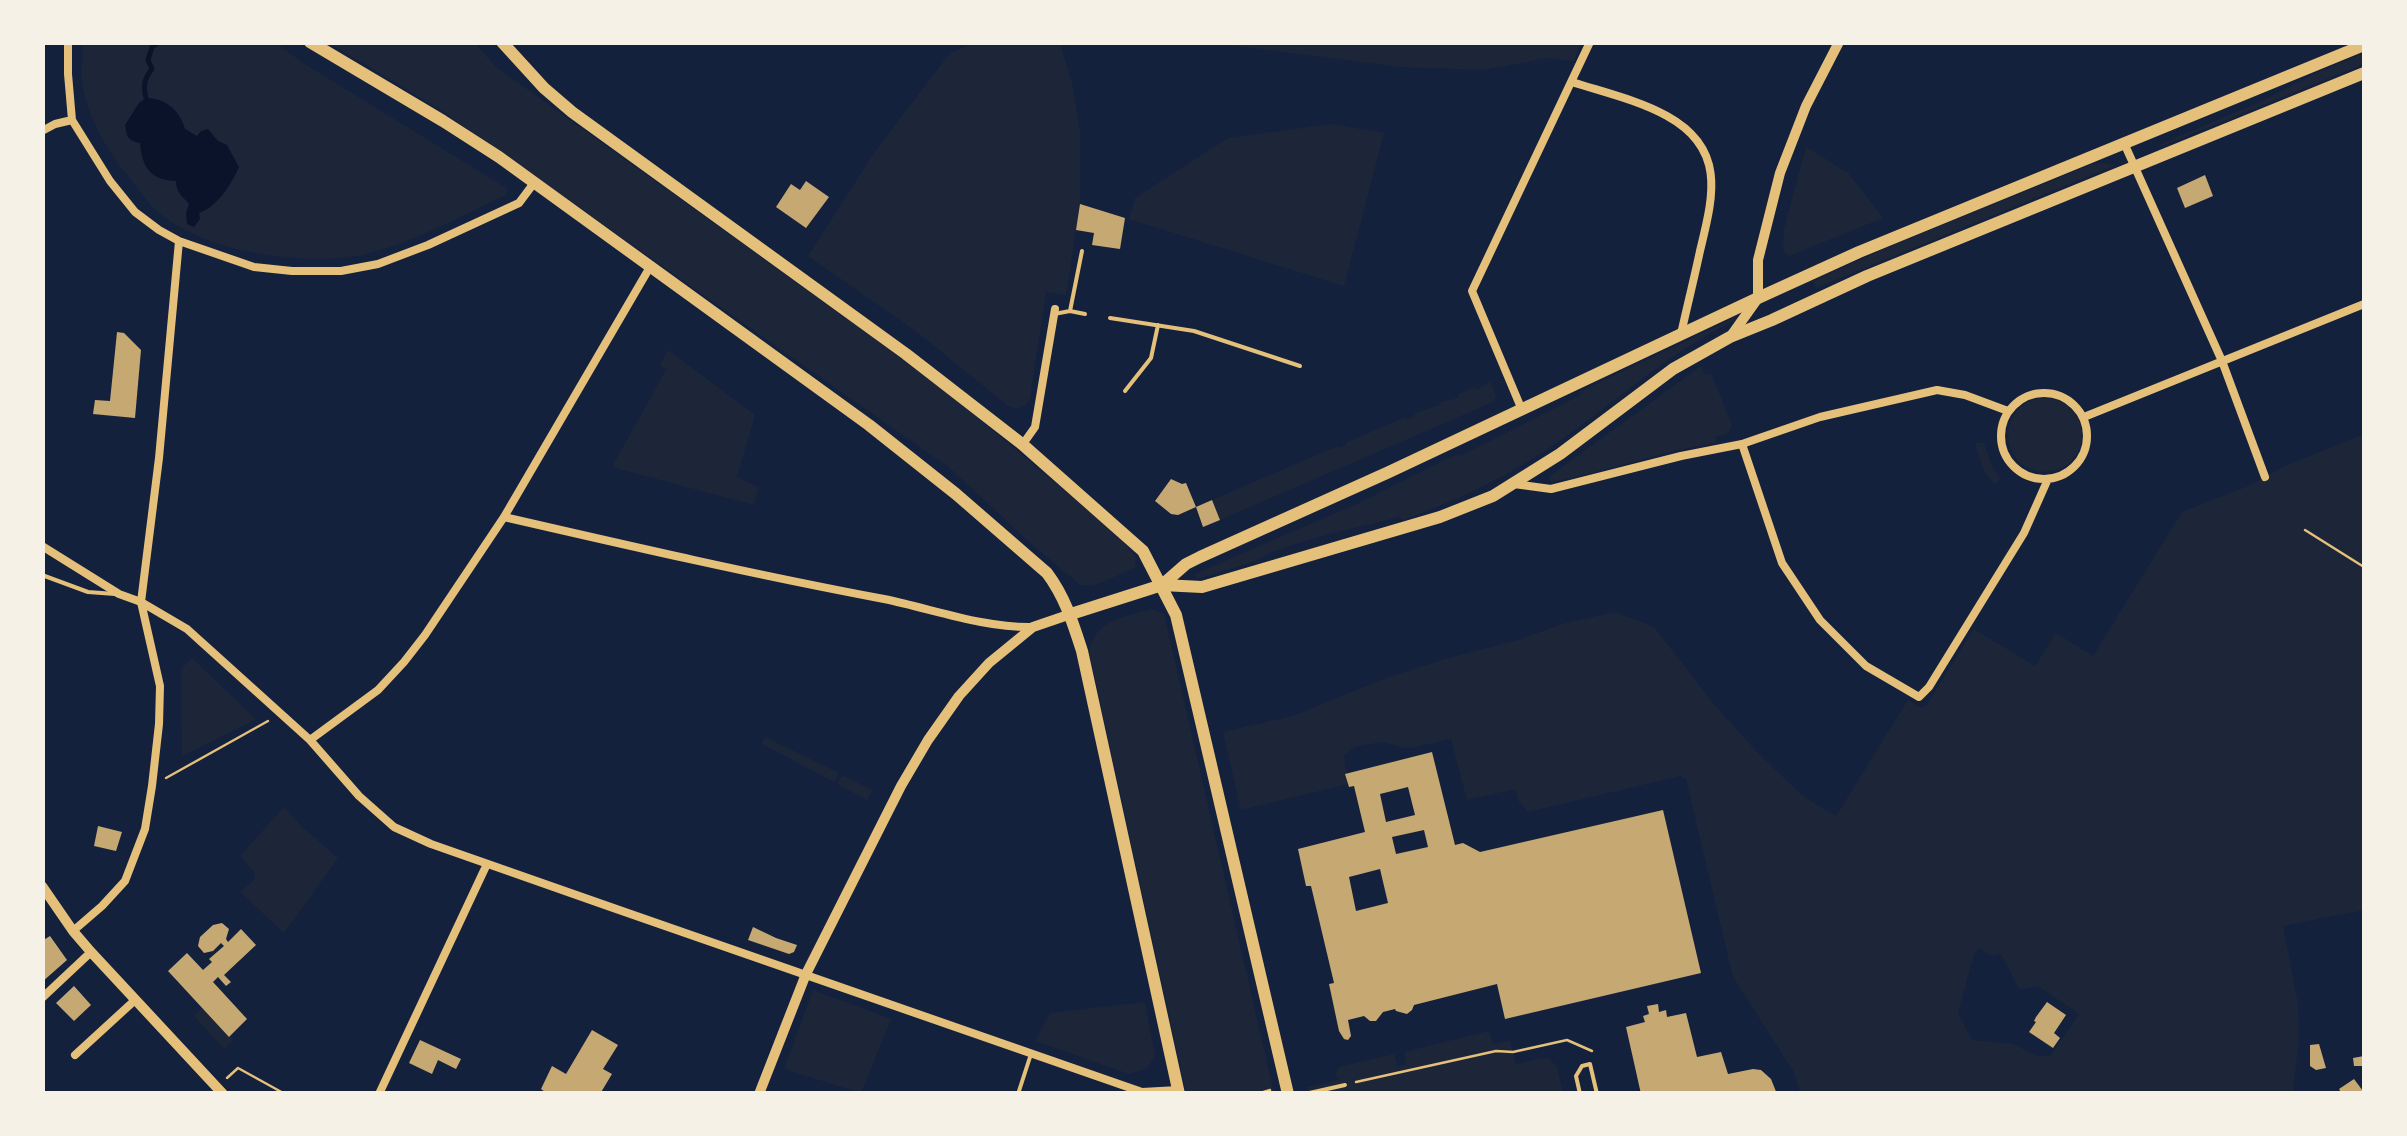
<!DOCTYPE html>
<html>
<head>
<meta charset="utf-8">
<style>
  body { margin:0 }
  #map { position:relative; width:2407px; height:1136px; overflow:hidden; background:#14213d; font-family:"Fira Sans Condensed",sans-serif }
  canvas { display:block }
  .frame { position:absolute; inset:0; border:45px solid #f6f1e7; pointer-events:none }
</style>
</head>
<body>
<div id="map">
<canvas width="2407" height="1136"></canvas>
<div class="frame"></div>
</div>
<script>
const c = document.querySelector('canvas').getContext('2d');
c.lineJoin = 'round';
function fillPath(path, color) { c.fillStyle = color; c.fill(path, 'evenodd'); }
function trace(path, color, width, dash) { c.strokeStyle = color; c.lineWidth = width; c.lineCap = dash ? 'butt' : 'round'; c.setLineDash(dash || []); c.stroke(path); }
const green = new Path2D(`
  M83 43H276L303 63 508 189 506 195C458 217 401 250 349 257 292 264 203 251 158 212 145 201 135 184 124 171 104 146 86 113 82 81 81 69 83 55 83 43Z
  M329 43H475L495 66 882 344 953 397 1120 537 1136 558 1135 568 1093 586 1080 585 1027 540 951 469 436 107Z
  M975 43H1060L1072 83 1080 130V204L1066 295 1046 292 1030 398 1026 405 1017 409 1008 406 917 332 808 256 874 153 950 53Z
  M1212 43 1581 42V43L1574 61 1547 58 1484 70 1401 67Z
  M2364 53V64L2157 148 2163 143 2258 103 2314 74Z
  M1331 124 1384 133 1344 286 1129 219 1135 198 1228 138Z
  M1806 147 1848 173 1883 218 1789 256 1783 250 1784 229Z
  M2102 163 2116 165 1816 288 1813 281 1891 246 2090 165Z
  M1734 318 1736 320C1664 354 1609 409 1543 452 1499 481 1453 502 1403 520L1399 517C1373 524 1274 545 1259 560L1197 579 1195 574 1359 503 1453 456 1462 455 1579 396 1581 391Z
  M668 350 755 415 737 477 758 487 754 505 612 467 666 370 660 365Z
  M1701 366 1705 375 1711 373 1732 425 1729 433 1715 437 1716 443C1660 451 1607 472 1552 482L1549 480 1550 476Z
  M1490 381 1496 396 1493 402 1220 520 1212 500 1338 446 1340 448 1346 445V443L1405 417 1409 419 1415 416V413L1439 405V403L1458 398 1459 394 1475 387 1477 390Z
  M2008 435a37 37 0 1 1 74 0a37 37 0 1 1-74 0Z
  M2364 434V910L2283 926 2298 1004 2299 1038 2293 1093H1800L1794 1072 1733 977 1686 779 1680 776 1528 812 1519 802 1515 789 1467 800 1451 739 1415 747 1405 748 1382 742 1354 747 1344 756 1348 784 1241 810 1223 732 1293 716 1381 680 1448 658 1518 640 1562 624 1615 612 1654 627 1713 703 1759 754 1804 797 1836 816 1908 700 1921 708 1926 706 1974 629 2035 666 2056 633 2093 656 2182 512 2246 487 2283 467ZM1979 948 1992 956 2001 954 2018 987 2023 989 2038 986 2079 1014 2050 1056H2037L2013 1044 1972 1040 1958 1013 1974 954Z
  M1975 443H1984L1992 467 2001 478 1995 485 1984 472Z
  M1151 609 1164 614 1274 1093H1186L1089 651C1095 620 1125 617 1151 609Z
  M192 658 256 719 182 756 181 669Z
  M765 737 839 773 834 782 762 744Z
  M842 775 872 790 867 800 837 784Z
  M284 807 300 825 338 858 284 933 240 892 255 879V873L240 856Z
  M813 990 891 1019 861 1093 784 1069Z
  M1145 1002 1155 1056 1147 1068 1129 1074 1035 1041 1050 1013Z
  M202 1008 233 1040 224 1049 194 1016Z
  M1489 1031 1493 1044 1510 1040 1516 1064 1548 1057 1557 1067 1563 1093 1309 1094 1307 1087 1339 1080 1335 1075 1339 1067 1394 1054 1397 1066 1406 1064 1404 1052Z`);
const water = new Path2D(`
  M146 98C165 98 180 110 185 129L197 136 201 131 208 129 218 141 227 145 239 167C231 185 218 206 199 213L200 219 194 227 187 224 186 213 189 204C183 197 175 191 176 181 151 180 142 168 140 143 128 141 127 137 125 125L139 103Z`);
const stream = new Path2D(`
  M146 98C143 86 144 79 152 69L148 60 152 47 158 43`);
const building = new Path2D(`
  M2205 175 2213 196 2185 208 2177 188Z
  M806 181 829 197 806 228 776 207 791 184 800 190Z
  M1080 204 1125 218 1120 249 1092 245 1094 233 1076 230Z
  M117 332 124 333 141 350 135 418 93 414 95 400 110 401Z
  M1171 479 1182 484 1186 483 1196 507 1212 500 1220 520 1203 527 1196 507 1178 515 1171 514 1155 501Z
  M1432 752 1455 845 1463 843 1480 852 1663 810 1701 973 1505 1019 1497 984 1414 1005 1412 1010 1407 1014 1396 1011 1395 1009 1383 1012 1376 1021H1370L1364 1016 1348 1020 1351 1036 1348 1040 1344 1039 1339 1031 1329 984 1334 983 1311 886H1306L1298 849 1365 832 1354 786 1349 787 1345 774ZM1408 787 1415 815 1386 822 1380 794ZM1424 830 1428 847 1396 854 1392 837ZM1380 869 1388 903 1356 911 1349 877Z
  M98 826 122 832 116 851 94 846Z
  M222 923 229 929 226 939 228 942 241 929 256 945 224 975 231 982 226 986 218 977 213 982 247 1019 229 1037 168 971 187 953 203 970 212 962 209 959 224 946 221 943 213 951 204 953 198 946 200 937 213 925Z
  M753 927 776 938 797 945 794 952 789 954 748 940Z
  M50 936 67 960 42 982V941Z
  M74 986 91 1005 74 1021 56 1003Z
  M2047 1002 2066 1015 2054 1033 2060 1038 2053 1048 2029 1032 2036 1022 2034 1021 2036 1017Z
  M1658 1004 1659 1012 1666 1010 1667 1017 1686 1013 1697 1057 1721 1052 1728 1074 1753 1069 1761 1070 1771 1079 1777 1094H1641L1626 1027 1645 1022 1643 1016 1649 1014 1647 1006Z
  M592 1030 618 1045 603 1069 612 1074 600 1094H548L541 1089 552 1066 566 1074Z
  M420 1040 461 1059 456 1069 438 1060 432 1074 409 1063Z
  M2319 1044 2326 1068 2316 1070 2310 1066V1045Z
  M2364 1056V1066H2354L2353 1058Z
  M2354 1079 2363 1091 2359 1094H2342L2339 1089Z`);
const path = new Path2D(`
  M2305 530 2364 567
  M166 778 268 721
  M227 1078 238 1068 285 1094
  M1356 1082 1496 1051 1513 1052 1567 1040 1592 1051
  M1229 1094H1233
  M1257 1094 1270 1090`);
const service = new Path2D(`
  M1070 311 1082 251
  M1054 314 1070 311 1085 314
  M1110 318 1194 331 1300 366
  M1125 391 1151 358 1158 325
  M42 575 88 592 115 594
  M1018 1094 1031 1054
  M1305 1094 1345 1085
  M1580 1094 1576 1076 1582 1066 1590 1064 1597 1094`);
const minor = new Path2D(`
  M68 42V74L72 120 110 181 135 212 159 230 179 241 254 267 292 271H341L378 264 428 245 519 203 534 183
  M1572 82C1603 92 1638 100 1667 116 1727 149 1713 197 1700 251 1694 279 1687 307 1681 334
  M42 131 55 124 72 120
  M2124 143 2222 361 2265 477
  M2001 436a43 43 0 1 1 86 0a43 43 0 1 1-86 0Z
  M1522 410 1472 291 1590 42
  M2084 417 2364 304
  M1023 444 1035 427 1055 309
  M1742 444 1782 563 1820 620 1866 666 1919 697 1929 687 2024 533 2048 479
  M1514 484 1551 489 1681 456 1742 444 1820 417 1937 390 1965 395 2008 411
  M504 517C630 546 756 575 884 599 933 609 983 628 1033 627
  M42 546 119 594 141 602 187 629 310 740 359 796 394 827 431 844C668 927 905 1011 1142 1092L1178 1090
  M310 740 378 690 404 662 425 635 504 517 650 267
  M73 931 102 906 125 881 145 829 152 786 159 724 160 686 141 602 159 458 179 241
  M42 998 91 952
  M75 1055 134 1001
  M379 1094 487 864`);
const tertiary = new Path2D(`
  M1731 336 1758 298V260L1780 173 1806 106 1839 42
  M42 886 73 931 91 952 223 1094
  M759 1094 806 974 901 786 928 740 959 696 989 663 1033 627 1071 614`);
const primary = new Path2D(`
  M310 42 443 121 499 157 869 425 956 494 1047 573C1065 597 1073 623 1082 651L1179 1094
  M502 42 544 88 572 112 906 354 1022 444 1143 551 1176 615 1288 1094
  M1162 585 1202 587 1440 517 1493 496 1560 454 1673 369 1730 337 1772 320 1867 276 2364 73
  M1071 614 1162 585 1186 564 1200 557 1389 472 1758 298 1859 252 2364 45`);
fillPath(green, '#1d2539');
fillPath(water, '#0b132b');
trace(stream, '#0b132b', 5);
fillPath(building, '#c6a872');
trace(path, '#e5c07b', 2.5);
trace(service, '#e5c07b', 4);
trace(minor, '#e5c07b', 8);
trace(tertiary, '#e5c07b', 10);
trace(primary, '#e5c07b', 12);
</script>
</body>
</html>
